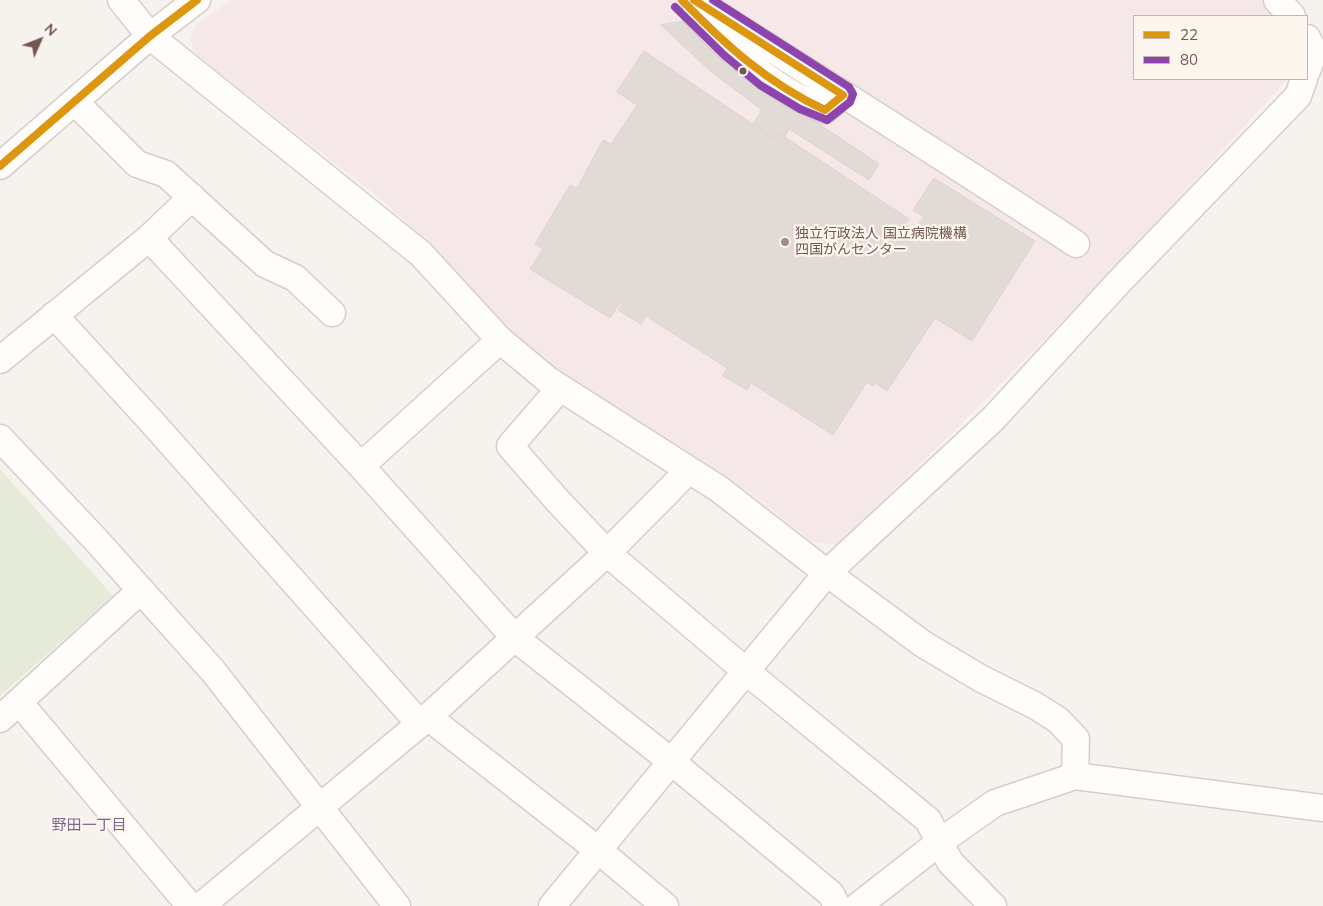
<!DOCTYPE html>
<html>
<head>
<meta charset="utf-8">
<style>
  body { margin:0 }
  #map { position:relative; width:1323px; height:906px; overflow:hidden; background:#f6f2ed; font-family:Mulish,sans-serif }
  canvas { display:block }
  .legend { position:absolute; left:1133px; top:15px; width:175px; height:65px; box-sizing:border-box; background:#fdf6ef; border:1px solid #c5b7af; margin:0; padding:6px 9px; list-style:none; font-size:15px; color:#715850 }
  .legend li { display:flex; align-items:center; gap:10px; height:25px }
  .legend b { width:25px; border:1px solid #c5b7af }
  .north { position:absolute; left:15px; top:15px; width:50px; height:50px; -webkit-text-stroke:4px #fdf6ef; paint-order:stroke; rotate:46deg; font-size:14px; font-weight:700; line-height:20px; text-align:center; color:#715850 }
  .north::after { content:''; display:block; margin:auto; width:18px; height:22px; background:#715850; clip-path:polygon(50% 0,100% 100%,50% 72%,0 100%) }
</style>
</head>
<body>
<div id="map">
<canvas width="1323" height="906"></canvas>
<ul class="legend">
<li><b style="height:6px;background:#dc9610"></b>22</li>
<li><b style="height:6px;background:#8e44ad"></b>80</li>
</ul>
<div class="north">N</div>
</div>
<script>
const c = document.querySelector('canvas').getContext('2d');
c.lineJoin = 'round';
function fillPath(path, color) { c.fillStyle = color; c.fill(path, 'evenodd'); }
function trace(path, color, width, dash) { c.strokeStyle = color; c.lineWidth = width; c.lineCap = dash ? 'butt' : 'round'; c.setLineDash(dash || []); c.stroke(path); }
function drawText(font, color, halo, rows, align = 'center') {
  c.font = font + ' Mulish,"Noto Sans JP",sans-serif'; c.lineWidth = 4.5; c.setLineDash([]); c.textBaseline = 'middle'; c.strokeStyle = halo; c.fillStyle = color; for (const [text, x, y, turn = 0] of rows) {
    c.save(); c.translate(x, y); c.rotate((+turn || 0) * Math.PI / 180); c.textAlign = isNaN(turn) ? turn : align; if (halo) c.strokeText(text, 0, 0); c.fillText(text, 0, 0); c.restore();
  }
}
const medical = new Path2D(`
  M232 0H1262L1278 16H1134V79H1287L1130 252 963 422 837 545 813 542 752 494 691 453 579 391 514 336 432 246 382 200 203 60 194 50 190 38 196 24Z`);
const green = new Path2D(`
  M0 469 113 596 0 696Z`);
const building = new Path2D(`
  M685 21 760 85 879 164 869 180 789 129 785 137 779 133 775 139 753 124 762 110 709 70 661 25Z
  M644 51 775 139 779 133 909 219 905 224 914 230 924 217 913 210 934 178 1035 241 972 341 935 318 887 391 875 383 873 386 867 382 833 435 751 383 747 390 723 376 727 368 646 316 641 324 618 310 623 302 621 301 610 318 530 269 543 249 535 244 570 185 577 188 603 140 611 144 637 105 617 92Z`);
const minor = new Path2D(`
  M121 0 150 36 421 254 500 340 548 380 719 489 827 573 923 644 980 678 1036 706 1058 720 1076 739 1075 776
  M694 0C822 81 950 161 1076 244
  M1277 0 1292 16
  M695 14C732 53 775 90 825 110L843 95
  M1307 38 1314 51 1307 71
  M75 102 137 164 166 174 265 264 295 278 332 313
  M0 166 150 36 197 0
  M149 238 361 466 515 638 672 762 831 894 837 906
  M54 315 151 421 420 724
  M0 360 149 238 192 197
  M560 388 510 446 557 500 607 553 747 672 928 820 950 862 993 906
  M0 438 96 540 213 671 397 906
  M361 466 500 340
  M19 702 190 906
  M428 717 598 850 665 906
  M0 719 141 590
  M201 906 428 717 607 553 689 470
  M552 906 827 573 993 419 1119 282 1298 96 1304 79
  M858 906 941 841 995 803 1075 776 1323 808`);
const bus1 = new Path2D(`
  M682 0C725 45 769 84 825 110L843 95 694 0
  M0 166 150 36 197 0`);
const bus2 = new Path2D(`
  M675 7 724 55 760 85 800 109 827 120 850 102 853 94 849 87 713 0`);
const markers = [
  [743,71,4.5,"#715850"],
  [785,242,5,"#a08e87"]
];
const poiNames = [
  ["独立行政法人 国立病院機構",795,234],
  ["四国がんセンター",795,250]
];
const neighbourhoodNames = [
  ["野田一丁目",89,825]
];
fillPath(medical, '#f6e7e8');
fillPath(green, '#e6ebd9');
fillPath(building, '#e2dad5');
trace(building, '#ded5d0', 1);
trace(minor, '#d5cfcb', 29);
trace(minor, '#fefdfc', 26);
trace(bus1, '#dc9610', 8);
trace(bus2, '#8e44ad', 8);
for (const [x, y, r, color] of markers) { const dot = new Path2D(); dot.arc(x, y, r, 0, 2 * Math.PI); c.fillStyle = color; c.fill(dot); trace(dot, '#fdf6ef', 2); }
drawText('14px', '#715850', '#fdf6ef', poiNames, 'left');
drawText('15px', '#7c688c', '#fdf6ef', neighbourhoodNames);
</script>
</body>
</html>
